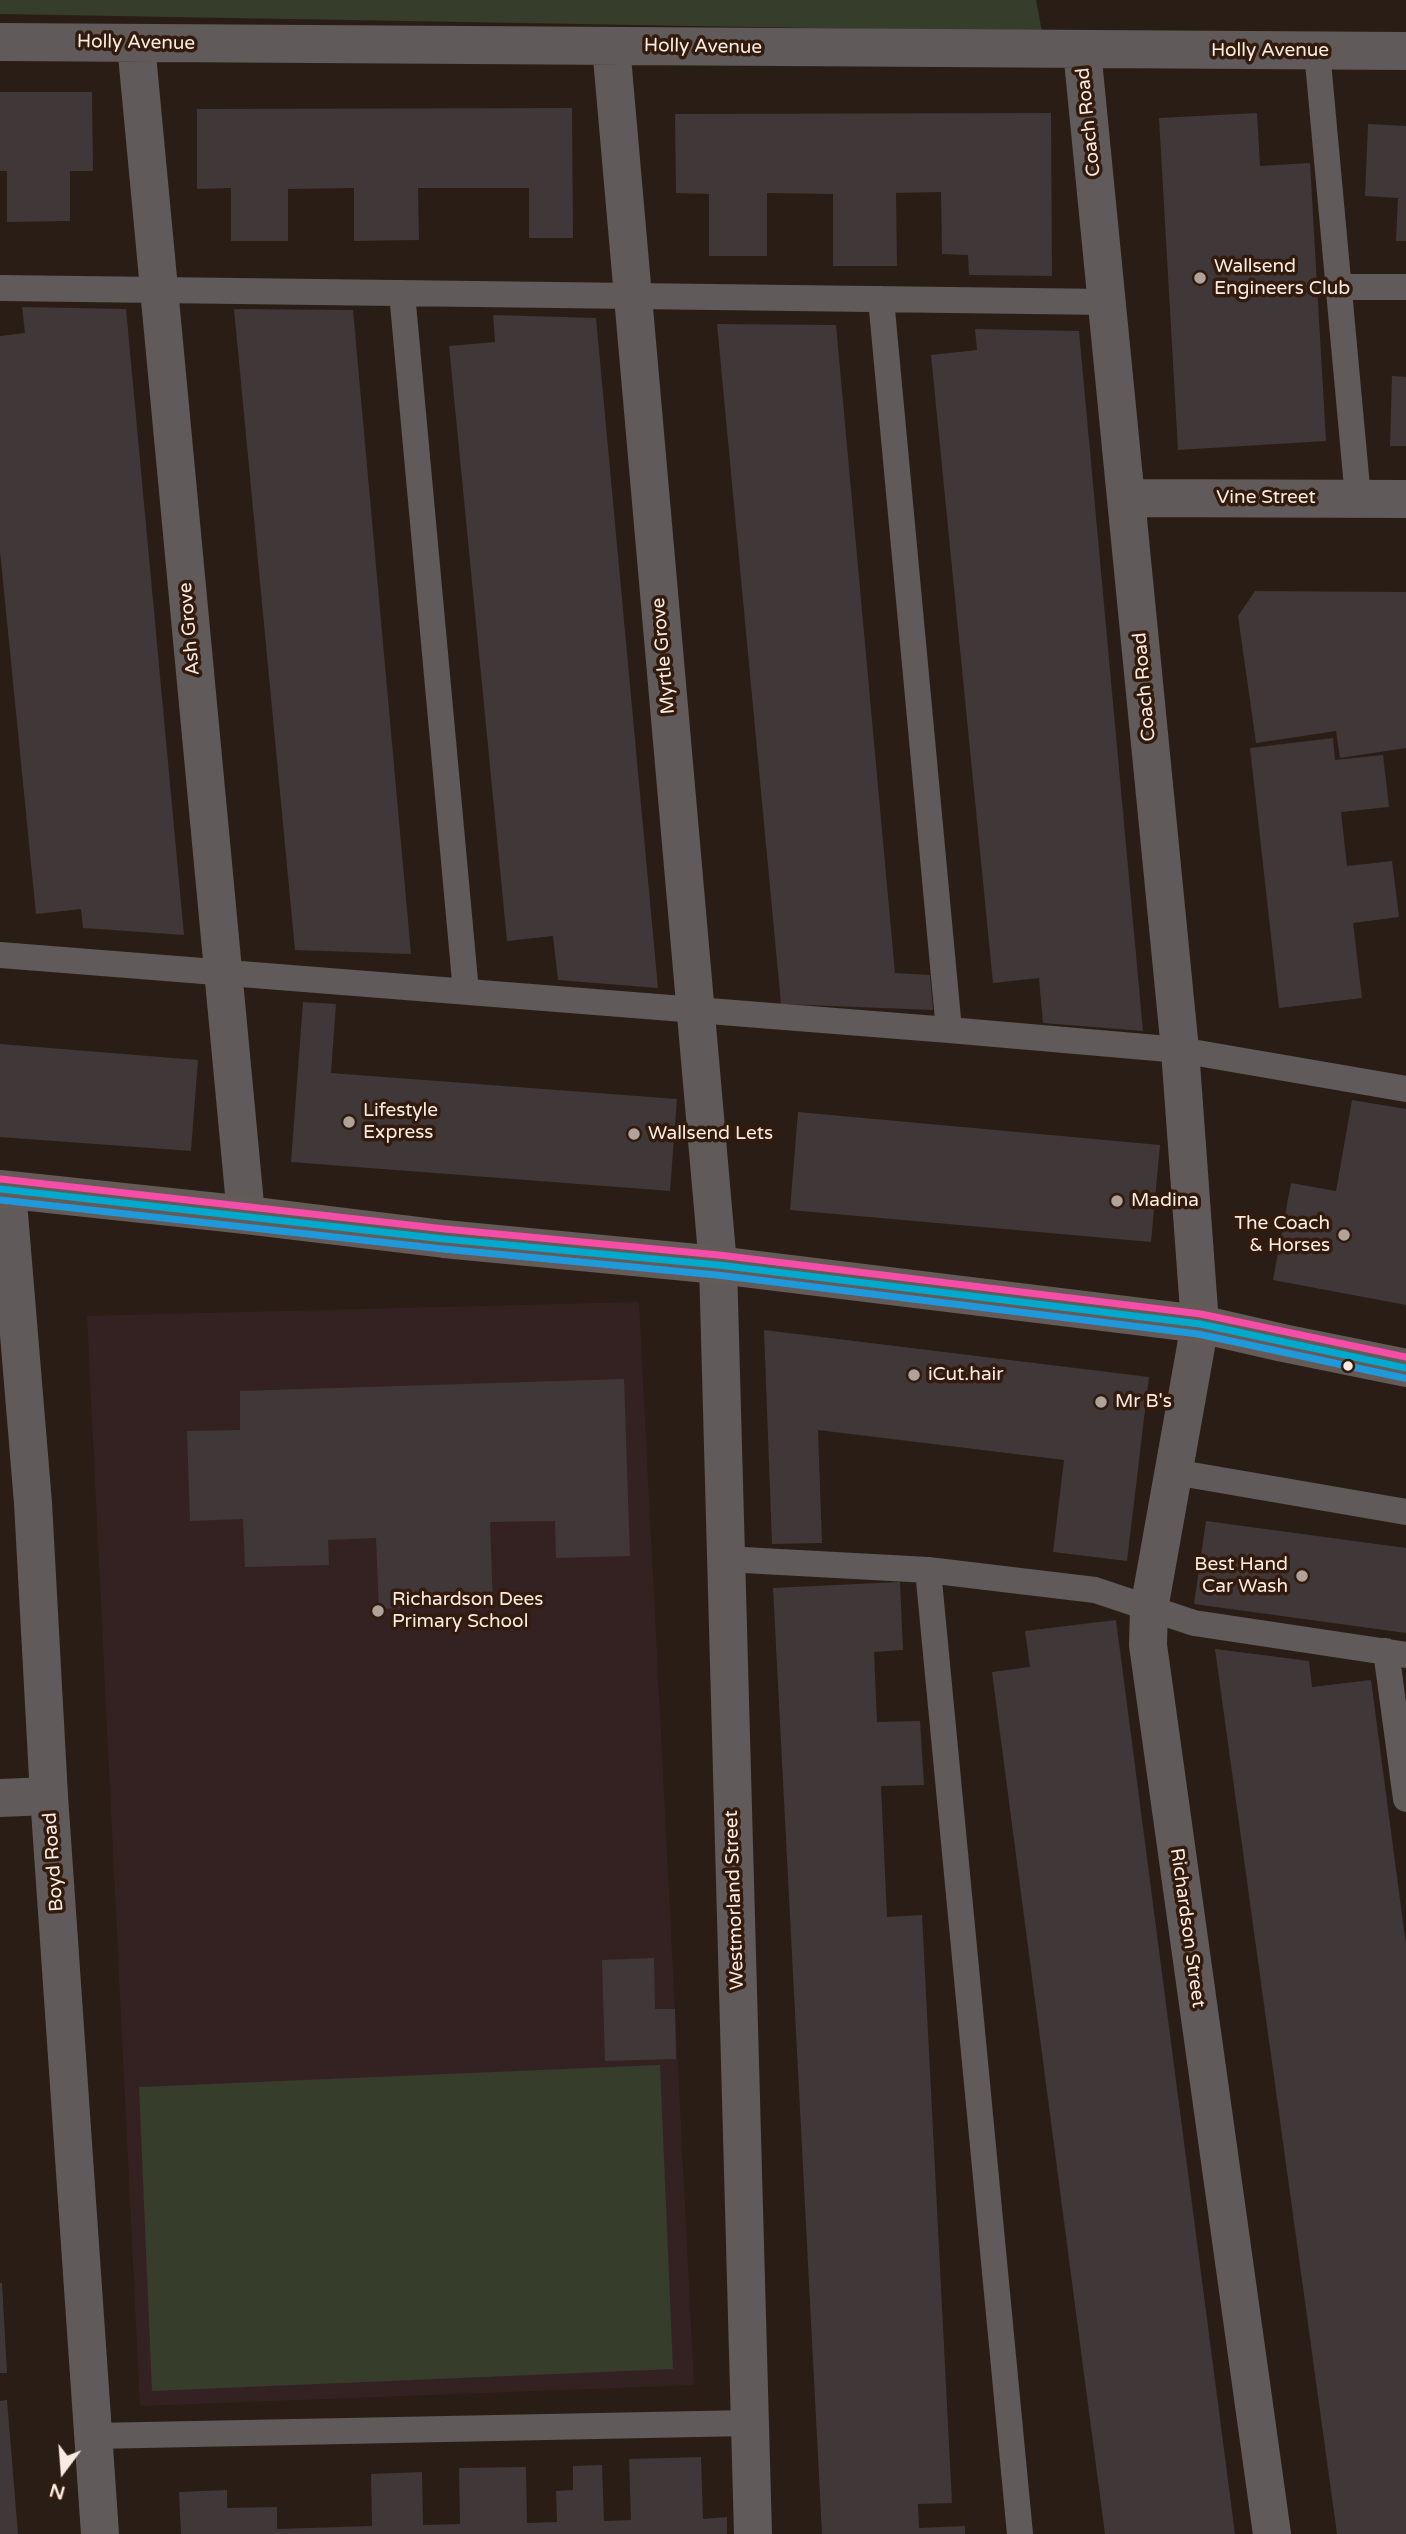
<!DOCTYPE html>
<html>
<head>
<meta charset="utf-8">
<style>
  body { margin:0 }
  #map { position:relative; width:1406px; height:2534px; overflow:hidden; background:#2a1d15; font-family:"Varela Round",sans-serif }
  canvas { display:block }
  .north { position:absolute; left:28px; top:2436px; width:70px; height:70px; -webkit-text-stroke:5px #321b0d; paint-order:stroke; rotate:196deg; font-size:19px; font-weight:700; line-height:28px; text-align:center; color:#faeae1 }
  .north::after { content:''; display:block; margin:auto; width:24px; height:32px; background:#faeae1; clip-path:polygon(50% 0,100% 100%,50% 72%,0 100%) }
</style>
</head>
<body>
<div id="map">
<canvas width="1406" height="2534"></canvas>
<div class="north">N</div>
</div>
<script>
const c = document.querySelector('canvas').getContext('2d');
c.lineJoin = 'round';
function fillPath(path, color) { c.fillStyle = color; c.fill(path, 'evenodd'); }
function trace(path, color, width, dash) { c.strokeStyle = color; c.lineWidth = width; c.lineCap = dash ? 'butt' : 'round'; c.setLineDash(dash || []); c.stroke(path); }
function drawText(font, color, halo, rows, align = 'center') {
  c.font = font + ' "Varela Round",sans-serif'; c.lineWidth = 7; c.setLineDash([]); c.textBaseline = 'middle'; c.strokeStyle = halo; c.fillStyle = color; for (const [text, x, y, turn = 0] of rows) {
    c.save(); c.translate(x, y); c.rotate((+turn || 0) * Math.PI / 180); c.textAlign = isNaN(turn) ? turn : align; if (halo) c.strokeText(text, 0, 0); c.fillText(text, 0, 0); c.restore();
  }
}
const education = new Path2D(`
  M639 1302 694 2385 140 2406 87 1316Z`);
const green = new Path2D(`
  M0 0H1036L1042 32 0 14Z
  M660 2065 673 2369 152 2391 139 2087Z`);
const building = new Path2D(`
  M0 92H92L93 171H70V221L7 222V171H0Z
  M572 108 573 238H529V188H418L419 240 354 241V188L288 189V241H231V188L197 189V109Z
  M1051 113 1052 276 969 275 968 255 942 254 941 192 896 193 897 266H833V194L767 193V256H709V194L676 193 675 114Z
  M1257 113 1260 166 1310 163 1326 441 1178 450 1159 118Z
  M1368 124 1406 126V241H1396L1398 198 1365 196Z
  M22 307 126 309 184 935 83 928 81 909 36 914 0 551V336L25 333Z
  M234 309 353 310 411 954 295 950Z
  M493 315 596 318 658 988 558 980 553 936 507 941 449 346 495 342Z
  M717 324 836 325 895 973 930 975 933 1010 781 1004Z
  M975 329 1079 331 1143 1031 1043 1023 1039 978 993 983 931 355 977 350Z
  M1392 376 1406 377V446H1390Z
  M1255 591 1406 592V748L1340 758 1336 731 1256 743 1238 616Z
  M1333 738 1335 760 1383 755 1389 807 1341 812 1347 866 1392 861 1399 917 1353 923 1362 998 1279 1008 1250 748Z
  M303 1002 336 1004 331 1073 677 1099 670 1191 291 1162Z
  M0 1044 198 1060 191 1151 0 1137Z
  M1352 1100 1406 1109V1305L1273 1280 1291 1183 1336 1191Z
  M798 1112 1160 1145 1151 1242 790 1210Z
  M764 1330 1149 1377 1127 1561 1053 1552 1064 1460 818 1430 822 1543 772 1544Z
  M624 1379 630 1556 556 1558 555 1521 490 1522 493 1605 379 1609 376 1538 328 1540 329 1565 245 1567 243 1519 190 1521 187 1431 240 1430V1391Z
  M1206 1521 1406 1548V1633L1194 1604Z
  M900 1582 903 1650 874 1652 877 1722 920 1721 924 1785 881 1786 887 1917 922 1915 952 2503 918 2504 919 2528 965 2526V2534H822L773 1588Z
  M1116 1620 1235 2534H1105L992 1672 1030 1667 1025 1631Z
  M1215 1649 1309 1661 1312 1687 1371 1680 1406 1945V2534H1337Z
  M654 1958 655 2009H675L676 2059 605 2061 602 1960Z
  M0 2283H2L7 2373H0Z
  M7 2400 18 2534H0V2401Z
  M701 2457 703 2519 727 2517V2534H181L179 2492 227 2490V2508L277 2507V2529L372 2526 371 2474 422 2472 423 2525 460 2524 459 2468 526 2467 527 2523 557 2522 556 2491 573 2490V2466L602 2465 604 2521 631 2520 629 2459Z`);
const service = new Path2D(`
  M1317 51 1358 498
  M1340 287H1406
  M0 288 1108 302
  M402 293 466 992
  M881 299 949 1030
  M0 955 949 1030 1180 1050 1406 1089
  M1174 1472 1406 1512
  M725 1559 928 1570 1095 1590 1194 1623 1406 1655
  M928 1570 1020 2534
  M1386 1651 1406 1799
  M93 2436 749 2423`);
const minor = new Path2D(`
  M0 42 1406 51
  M136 44 246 1215
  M611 46 718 1265 753 2534
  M1082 50 1180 1050 1200 1324 1149 1609 1148 1645 1272 2534
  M1127 498 1406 499
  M0 1798 49 1796`);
const tertiary = new Path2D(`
  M7 1190 33 1503 49 1796 100 2534`);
const primary = new Path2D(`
  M0 1189 246 1215 444 1239 718 1265 1200 1324 1283 1343 1406 1368`);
const bus1 = new Path2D(`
  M0 1189 444 1239 718 1265 1200 1324 1406 1368`);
const bus2 = new Path2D(`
  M0 1200 443 1249 717 1275 1198 1334 1404 1378`);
const bus3 = new Path2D(`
  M1 1179 445 1229 719 1255 1201 1314 1406 1357`);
const markers = [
  [1200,278,7,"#b1a29a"],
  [349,1122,7,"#b1a29a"],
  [634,1134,7,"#b1a29a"],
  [1117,1201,7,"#b1a29a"],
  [1344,1235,7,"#b1a29a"],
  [1348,1366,6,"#faeae1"],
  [914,1375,7,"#b1a29a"],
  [1101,1402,7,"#b1a29a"],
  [1302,1576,7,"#b1a29a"],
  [378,1611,7,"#b1a29a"]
];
const streetNames = [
  ["Holly Avenue",136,43,1],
  ["Holly Avenue",703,47,1],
  ["Holly Avenue",1270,51],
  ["Coach Road",1089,122,-96],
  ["Vine Street",1266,498],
  ["Ash Grove",190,629,-95],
  ["Myrtle Grove",664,656,-95],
  ["Coach Road",1145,687,-95],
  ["Boyd Road",54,1862,-94],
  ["Westmorland Street",735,1900,-92],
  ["Richardson Street",1187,1928,82]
];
const poiNames = [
  ["Wallsend",1214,267],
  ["Engineers Club",1214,289],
  ["Lifestyle",363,1111],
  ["Express",363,1133],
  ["Wallsend Lets",648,1134],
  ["Madina",1131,1201],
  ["The Coach",1330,1224,"right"],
  ["& Horses",1330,1246,"right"],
  ["iCut.hair",928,1375],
  ["Mr B's",1115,1402],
  ["Best Hand",1288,1565,"right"],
  ["Car Wash",1288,1587,"right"],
  ["Richardson Dees",392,1600],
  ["Primary School",392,1622]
];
fillPath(education, '#342223');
fillPath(green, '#363d2b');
fillPath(building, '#403738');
trace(service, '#605a5a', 26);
trace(minor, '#605a5a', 38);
trace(tertiary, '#605a5a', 38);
trace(primary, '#645a58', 38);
trace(bus1, '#00a9ce', 7);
trace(bus2, '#2099da', 7);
trace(bus3, '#f54da8', 7);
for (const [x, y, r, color] of markers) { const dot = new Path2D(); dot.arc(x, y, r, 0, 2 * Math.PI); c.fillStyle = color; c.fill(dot); trace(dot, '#321b0d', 2.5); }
drawText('19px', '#faeae1', '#321b0d', streetNames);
drawText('19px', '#faeae1', '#321b0d', poiNames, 'left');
</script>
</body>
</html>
